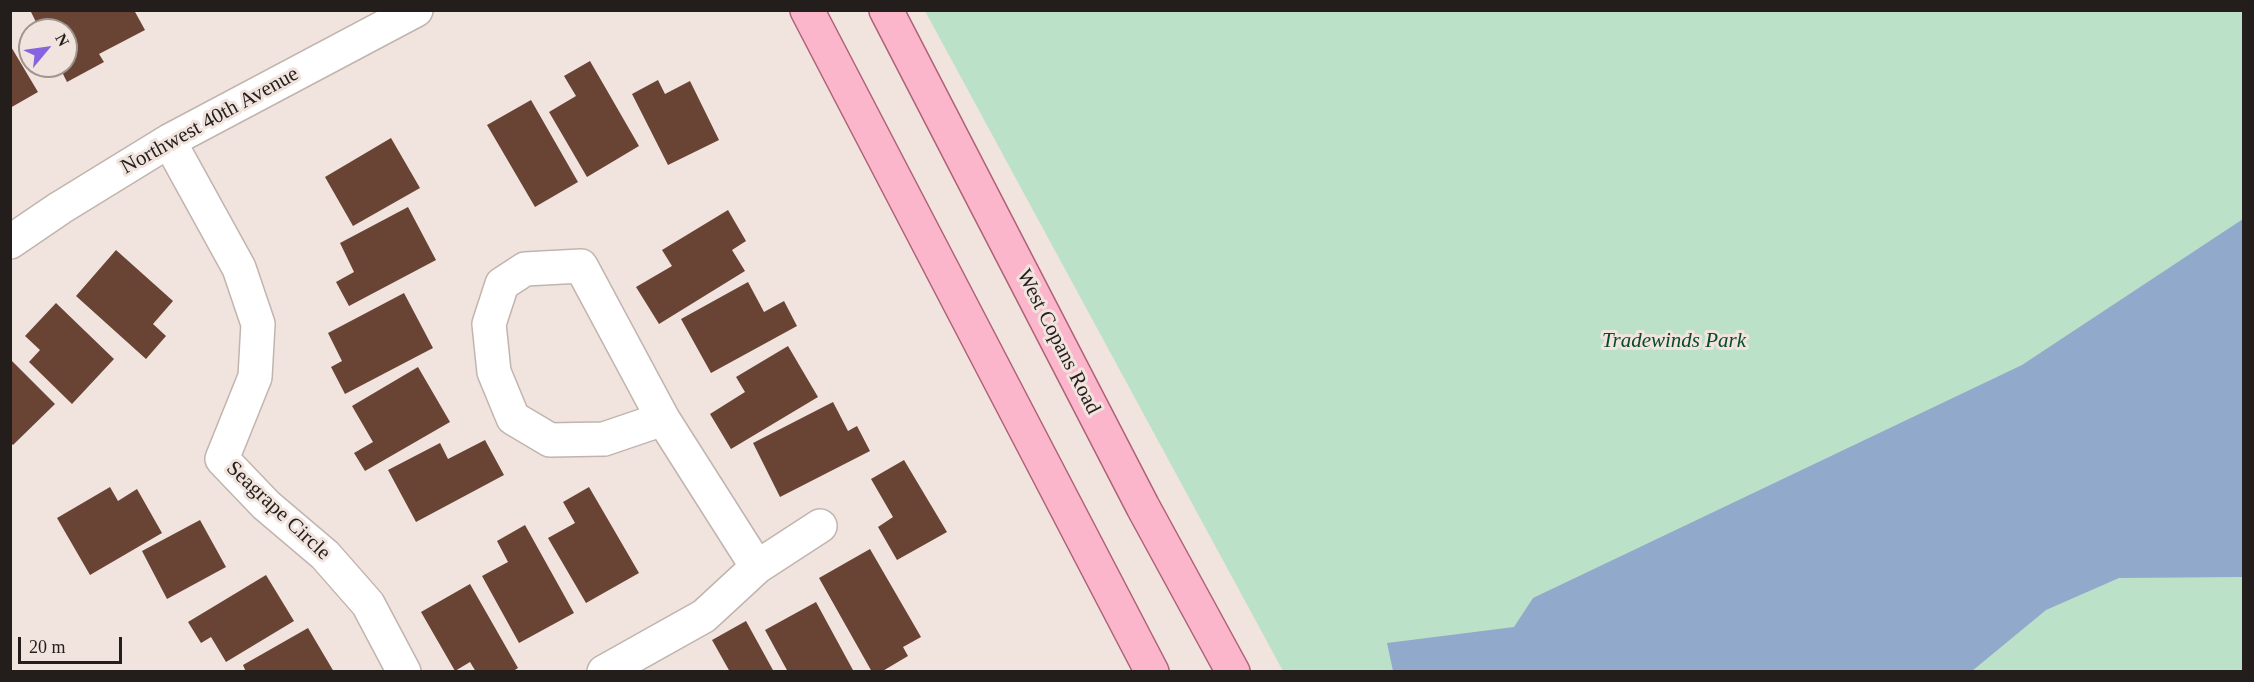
<!DOCTYPE html>
<html>
<head>
<meta charset="utf-8">
<style>
  body { margin:0 }
  #map { position:relative; width:2254px; height:682px; overflow:hidden; background:#f1e3dd; font-family:"Times New Roman",serif }
  canvas { display:block }
  .frame { position:absolute; inset:0; border:12px solid #231e1b; pointer-events:none }
  .north { position:absolute; left:18px; top:18px; width:60px; height:60px; box-sizing:border-box; background:#f1e3dd; border:2px solid #9f948f; border-radius:50%; rotate:61deg; font-size:16px; font-weight:700; line-height:24px; text-align:center; color:#231e1b }
  .north::after { content:''; display:block; margin:auto; width:21px; height:27px; background:#8664df; clip-path:polygon(50% 0,100% 100%,50% 72%,0 100%) }
  .scale { position:absolute; left:18px; top:637px; width:104px; height:27px; box-sizing:border-box; border:3px solid #231e1b; border-top:0; padding-left:8px; font-size:18px; line-height:21px; white-space:nowrap; color:#231e1b; -webkit-text-stroke:4px #f1e3dd; paint-order:stroke }
</style>
</head>
<body>
<div id="map">
<canvas width="2254" height="682"></canvas>
<div class="frame"></div>
<div class="north">N</div>
<div class="scale">20 m</div>
</div>
<script>
const c = document.querySelector('canvas').getContext('2d');
c.lineJoin = 'round';
function fillPath(path, color) { c.fillStyle = color; c.fill(path, 'evenodd'); }
function trace(path, color, width, dash) { c.strokeStyle = color; c.lineWidth = width; c.lineCap = dash ? 'butt' : 'round'; c.setLineDash(dash || []); c.stroke(path); }
function drawText(font, color, halo, rows, align = 'center') {
  c.font = font + ' "Times New Roman",serif'; c.lineWidth = 6; c.setLineDash([]); c.textBaseline = 'middle'; c.strokeStyle = halo; c.fillStyle = color; for (const [text, x, y, turn = 0] of rows) {
    c.save(); c.translate(x, y); c.rotate((+turn || 0) * Math.PI / 180); c.textAlign = isNaN(turn) ? turn : align; if (halo) c.strokeText(text, 0, 0); c.fillText(text, 0, 0); c.restore();
  }
}
const green = new Path2D(`
  M925 11H2243V671H1283Z`);
const water = new Path2D(`
  M2243 219V577L2119 578 2046 610 1972 671H1393L1387 643 1514 627 1533 598 2022 365Z`);
const building = new Path2D(`
  M30 10H134L145 30 99 54 104 62 67 82 59 66H66V30H40Z
  M10 45 38 92 10 108Z
  M590 61 639 146 587 177 549 112 576 96 564 76Z
  M658 80 665 94 690 81 719 140 668 165 632 94Z
  M531 100 578 182 535 207 487 125Z
  M391 138 420 188 353 226 325 177Z
  M408 207 436 260 349 306 336 282 354 272 340 243Z
  M728 210 746 241 732 250 745 271 659 324 636 287 672 266 662 250Z
  M116 250 173 301 153 324 166 336 146 359 76 296Z
  M748 282 764 312 784 301 797 326 711 373 681 319Z
  M404 293 433 348 345 394 331 367 342 361 328 333Z
  M56 303 114 359 72 404 29 362 40 350 25 336Z
  M788 346 818 397 731 449 710 414 745 392 736 377Z
  M10 359 55 404 13 445 10 442Z
  M418 367 450 422 365 471 354 453 373 442 352 406Z
  M833 402 848 431 857 426 870 451 780 497 753 443Z
  M485 440 504 475 416 522 388 470 440 443 448 459Z
  M904 460 947 532 897 560 878 527 893 517 871 479Z
  M110 487 118 501 137 489 162 533 90 575 57 518Z
  M589 487 639 573 586 603 548 538 575 523 563 502Z
  M200 520 226 567 167 599 142 551Z
  M525 525 574 613 519 643 482 576 508 562 497 541Z
  M870 549 921 637 903 647 908 656 881 672H872L819 578Z
  M266 575 294 621 226 662 211 637 201 643 188 622Z
  M470 584 518 668 512 672H476L470 662 455 671 421 612Z
  M816 602 854 672H788L765 630Z
  M746 621 774 672H730L712 640Z
  M308 628 334 672H246L243 665Z`);
const minor = new Path2D(`
  M169 141 239 268 258 324 255 377 222 459 266 505 325 555 368 604 404 672
  M10 242 60 208 169 141 416 10
  M663 419 604 439 550 440 513 418 494 372 489 324 502 284 525 269 581 266 663 419 757 567
  M604 672 704 616 757 567 820 526`);
const major = new Path2D(`
  M807 10 1152 672
  M886 10 1143 507 1233 672`);
const streetNames = [
  ["Northwest 40th Avenue",210,121,-29],
  ["West Copans Road",1058,342,63],
  ["Seagrape Circle",278,511,43]
];
const parkNames = [
  ["Tradewinds Park",1674,341]
];
fillPath(green, '#bbe2c8');
fillPath(water, '#91a9cb');
fillPath(building, '#694434');
trace(minor, '#c1b4ae', 36);
trace(major, '#af6277', 36);
trace(minor, '#fff', 33);
trace(major, '#fcb6cb', 33);
drawText('21px', '#231e1b', '#f1e3dd', streetNames);
drawText('italic 21px', '#064c2a', '#f1e3dd', parkNames);
</script>
</body>
</html>
